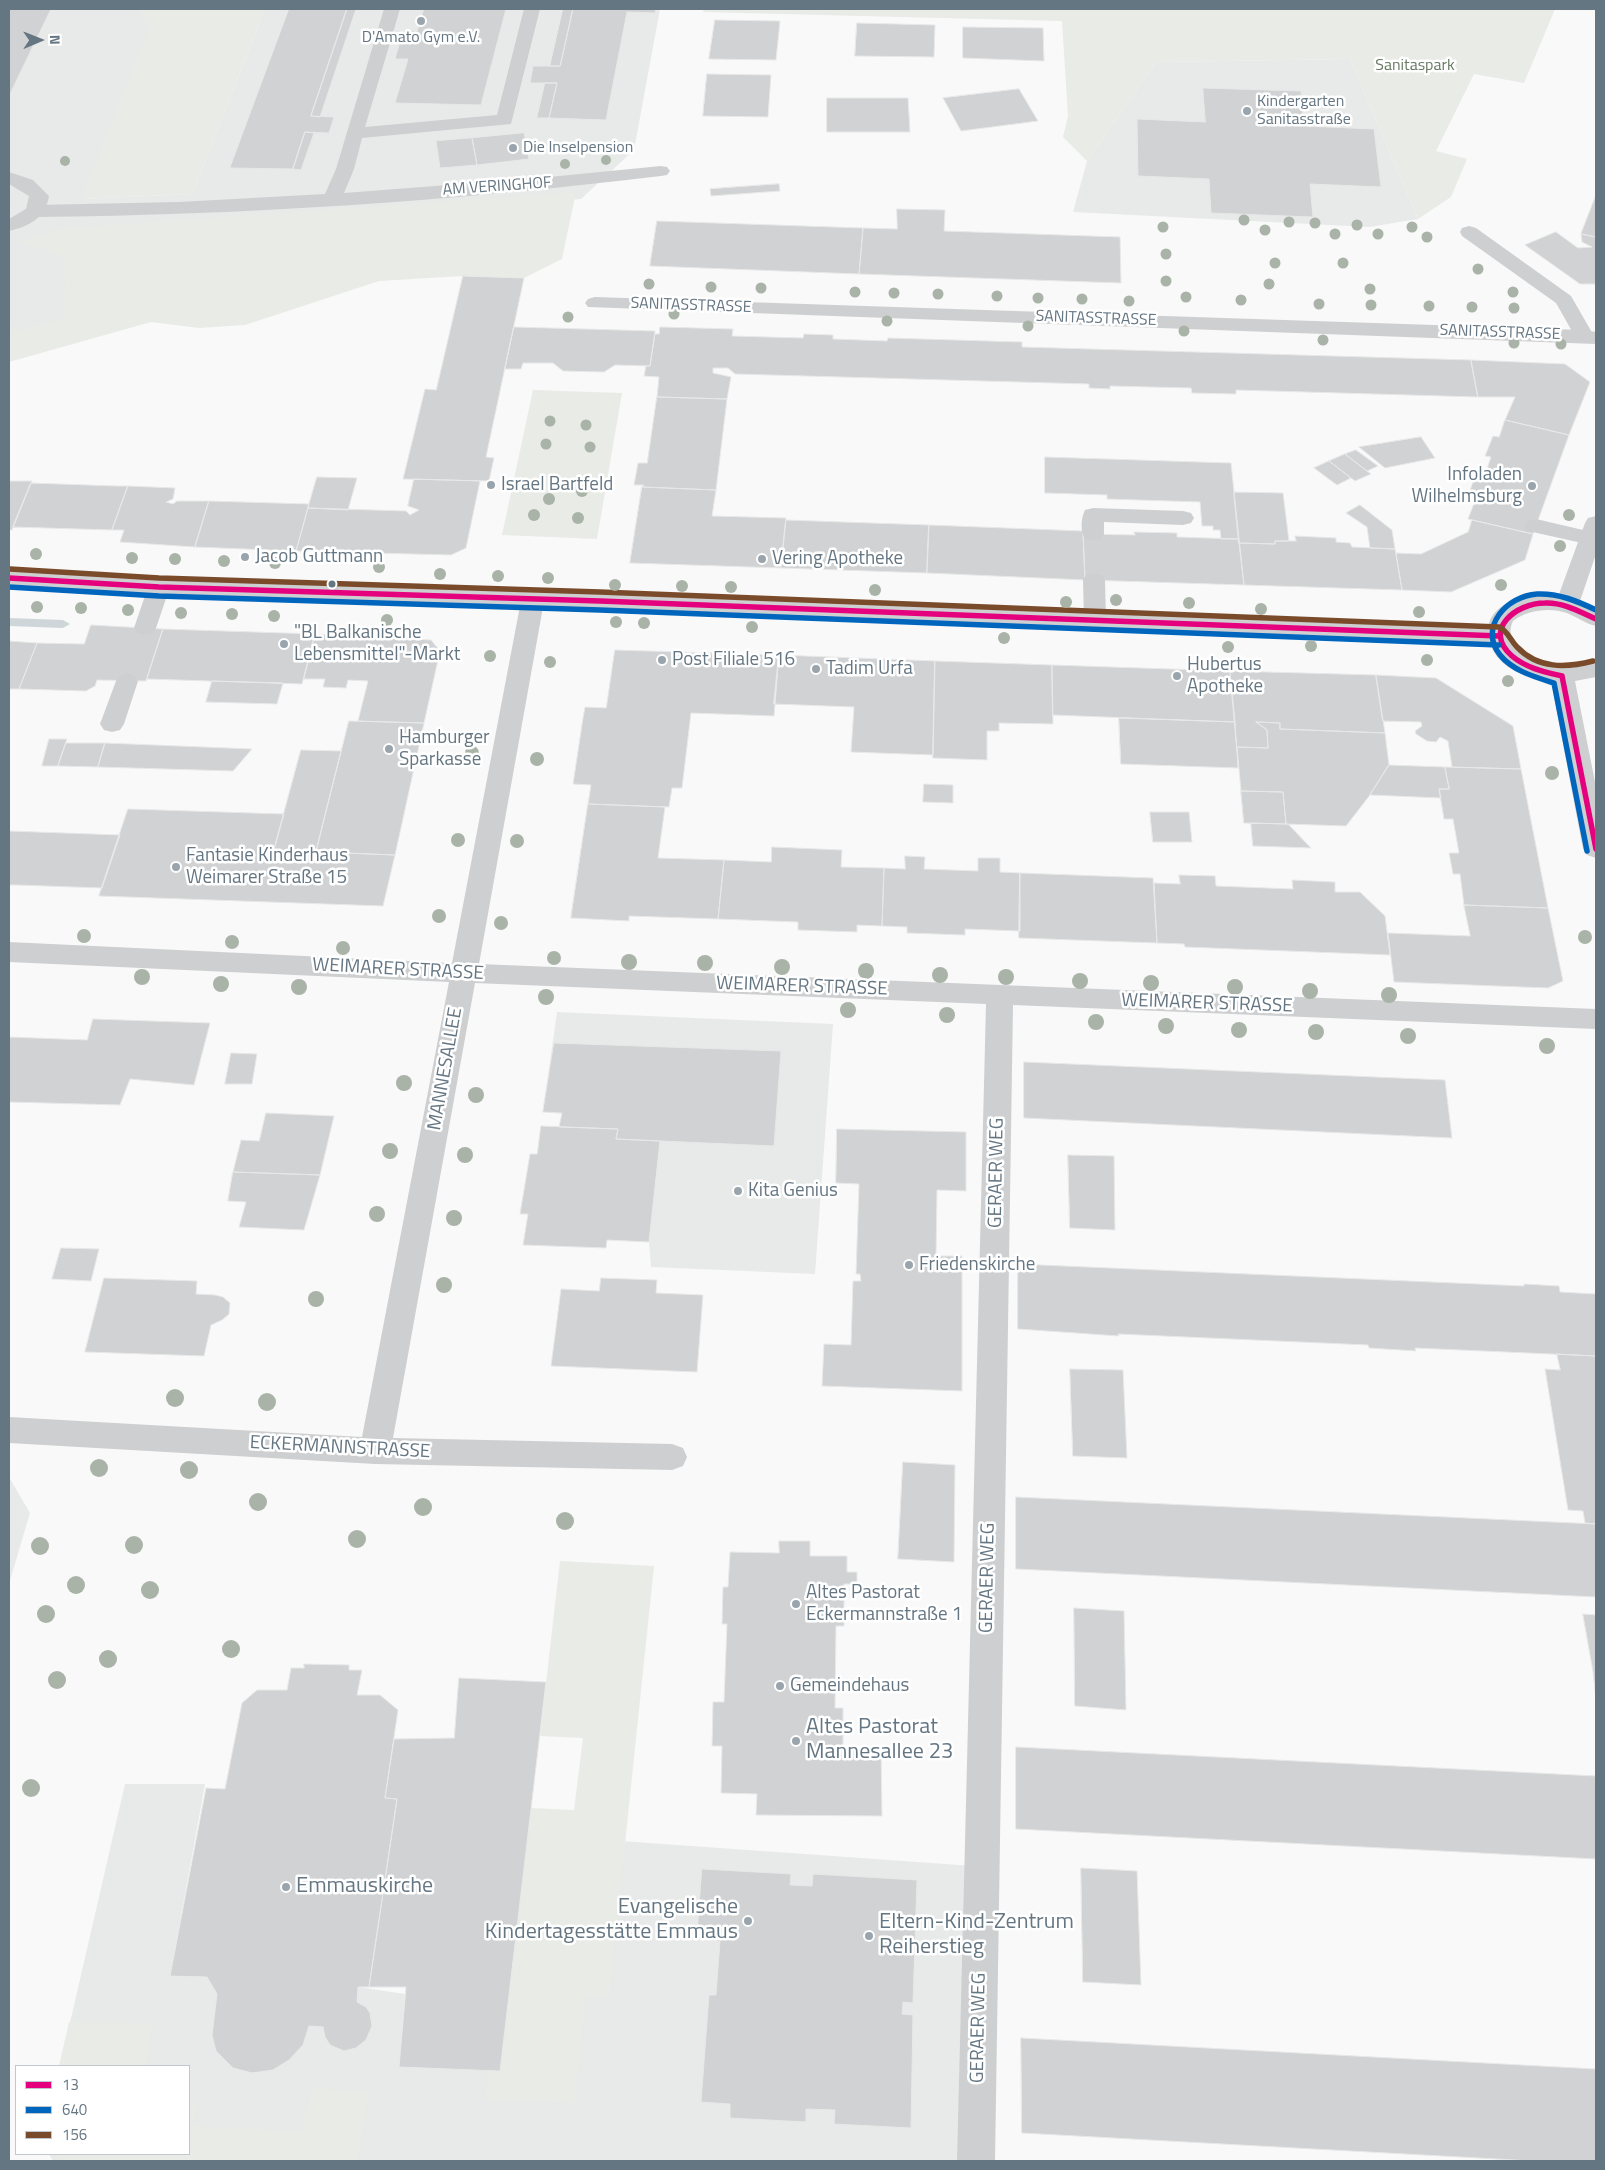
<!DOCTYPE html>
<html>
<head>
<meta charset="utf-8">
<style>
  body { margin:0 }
  #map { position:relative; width:1605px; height:2170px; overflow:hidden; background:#f9f9f9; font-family:"Titillium Web",sans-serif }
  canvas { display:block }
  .frame { position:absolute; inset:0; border:10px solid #657683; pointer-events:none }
  .legend { position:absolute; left:15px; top:2065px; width:175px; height:90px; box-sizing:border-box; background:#fff; border:1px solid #c1c8cd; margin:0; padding:6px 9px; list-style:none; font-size:15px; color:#657683 }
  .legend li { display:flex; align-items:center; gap:10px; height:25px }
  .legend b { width:25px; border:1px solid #c1c8cd }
  .north { position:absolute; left:15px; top:15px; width:50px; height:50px; -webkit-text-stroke:4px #fff; paint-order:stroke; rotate:89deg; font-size:14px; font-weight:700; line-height:20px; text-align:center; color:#657683 }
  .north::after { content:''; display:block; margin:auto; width:18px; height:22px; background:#657683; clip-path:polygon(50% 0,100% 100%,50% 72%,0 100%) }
</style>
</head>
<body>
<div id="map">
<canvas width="1605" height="2170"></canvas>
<div class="frame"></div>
<ul class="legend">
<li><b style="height:6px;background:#e5007d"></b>13</li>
<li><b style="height:6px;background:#0065bd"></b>640</li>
<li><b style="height:6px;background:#7a4b2a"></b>156</li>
</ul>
<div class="north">N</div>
</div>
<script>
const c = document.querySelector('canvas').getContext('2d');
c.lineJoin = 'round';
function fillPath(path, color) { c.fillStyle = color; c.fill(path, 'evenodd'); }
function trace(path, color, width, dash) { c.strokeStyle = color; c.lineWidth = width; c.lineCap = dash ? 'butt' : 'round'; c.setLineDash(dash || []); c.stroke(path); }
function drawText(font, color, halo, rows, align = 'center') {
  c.font = font + ' "Titillium Web",sans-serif'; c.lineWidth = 5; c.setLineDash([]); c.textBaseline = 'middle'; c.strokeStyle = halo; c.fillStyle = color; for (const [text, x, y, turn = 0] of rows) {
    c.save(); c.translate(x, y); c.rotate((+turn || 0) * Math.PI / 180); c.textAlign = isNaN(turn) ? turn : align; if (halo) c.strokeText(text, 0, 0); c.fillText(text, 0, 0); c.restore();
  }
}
const built = new Path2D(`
  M9 9H137L151 25 82 199 192 194 265 9H660L634 150 581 199 66 235 70 344 9 361Z
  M1350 59 1418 219 1369 227 1073 212 1087 161 1156 62Z
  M557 1012 833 1024 815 1274 651 1267 649 1242 660 1141 616 1139 618 1130 559 1127 562 1114 543 1112Z
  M9 1477 30 1513 9 1584Z
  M125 1784H205L170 1976 207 1977 217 1994 212 2035 216 2051 233 2068 252 2073 273 2070 289 2060 303 2045 309 2026 323 2027 325 2037 330 2045 344 2051 356 2048 366 2040 372 2026 370 2013 366 2007 357 2002 358 1987 405 1994 399 2067 504 2070 537 1835 973 1866 968 2161H53L49 2154H189V2066H60Z`);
const green = new Path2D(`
  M137 9H265L192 194 81 199 150 25Z
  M704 9H1555L1524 83 1474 74 1436 151 1467 159 1451 197 1418 219 1350 59 1156 62 1087 161 1063 137 1068 116 1062 21 703 12Z
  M576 192 562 259 524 278 463 276 379 281 245 325 199 328 151 322 9 362V321L15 332 64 318 65 263C54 249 37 250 22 241L64 228Z
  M533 390 622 393 597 539 502 535Z
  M560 1561 654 1566 609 1997 586 1996 575 2103 485 2100 488 2071H500L530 1808 574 1810 583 1738 540 1736Z
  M69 2022 153 2023 145 2066H59Z
  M313 2088 369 2092 358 2161H58L55 2154H189V2103H196L193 2126 300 2131Z`);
const stream = new Path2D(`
  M9 618 63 620 70 624 63 628 9 626Z`);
const building = new Path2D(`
  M9 9H51L9 96Z
  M289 9H347L311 116 334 117 329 133 305 132 293 169 230 168Z
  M347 9H356L320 117 311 116Z
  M424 9H506L481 105 395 103 408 59H395L403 31H417Z
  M563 9H573L560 66H550Z
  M573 9H656L655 13 627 12 606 120 549 118 557 83H530L533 66H560Z
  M715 20 780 21 776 60 709 59Z
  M857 23 935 25 934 57 855 56Z
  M963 27 1043 28 1044 61 963 58Z
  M707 74 771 75 768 117 703 116Z
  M545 83H557L549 118H537Z
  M1203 88 1301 91 1304 126 1374 129 1381 187 1310 184 1313 217 1211 213 1209 179 1138 176 1137 119 1205 122Z
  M1019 89 1038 121 961 131 943 98Z
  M827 98H908L910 132H827Z
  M305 132 314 133 301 170 293 169Z
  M524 133 529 159 477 165 472 138Z
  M472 138 477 165 440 168 436 141Z
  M779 184 780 191 711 196 710 189Z
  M1596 195V237L1581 234Z
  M897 209 945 210 944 231 1120 237 1121 283 859 274 863 228 897 229Z
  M657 221 863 228 859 274 650 266Z
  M1556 232 1578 248 1592 247 1582 242 1581 234 1596 237V284H1580L1525 245Z
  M463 276 524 278 486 457 494 458 489 481 403 479 425 389 436 390Z
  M514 327 655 331 650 366 615 365 604 372 563 371 553 363H523L521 369H505Z
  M660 327 733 329 732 336 803 338 804 334 833 335V339L887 341 888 338 1022 342V347L1471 360 1478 397 1236 390V394L1192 393 1191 388 1110 386V389L1089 388V384L735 374 728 368H713V373L731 377 727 399 657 397 659 377 644 376 646 366H650L655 334H659Z
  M1471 360 1565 364 1590 382 1569 435 1505 420 1515 397H1478Z
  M657 397 727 399 716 490 642 487 644 485H634L638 463H647Z
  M1505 420 1569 435 1533 534 1468 519 1475 501 1467 499 1475 476 1484 478 1491 457 1485 456 1493 436 1499 437Z
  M1421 437 1435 458 1385 468 1359 447Z
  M1356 450 1378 466 1367 471 1345 454Z
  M1345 454 1367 471 1371 474 1355 481 1329 461Z
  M1045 457 1231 463 1239 539H1221L1220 530H1213V526H1202L1200 502 1107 499V495L1045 493Z
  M1329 461 1351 478 1337 485 1314 468Z
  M317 477 357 478 348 510 308 508Z
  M414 479 480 481 466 548 451 555 296 551 308 508 406 511 410 515 419 510 408 506Z
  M9 481H32L12 530H9Z
  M31 483 116 486H128L112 530 13 527Z
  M128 486 175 488 173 499 166 502 173 504 177 501H209L195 547 120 542 124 530H112Z
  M642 487 716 490 712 516 786 518 781 568 630 563Z
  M1234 492 1283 493 1289 541H1275V544L1239 543Z
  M209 501 309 504 296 551 195 547Z
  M1360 505 1392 530 1395 549 1370 548 1367 527 1346 513Z
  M786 520 929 525 927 573 781 568Z
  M1472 520 1533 534 1525 560 1451 592 1402 590 1396 553 1421 554 1468 532Z
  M929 525 1083 531 1085 580 927 573Z
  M1134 532 1177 533V537L1239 539 1244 585 1085 580 1083 534 1135 535Z
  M1295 536 1336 538V542L1350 543 1352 547 1395 549 1402 590 1244 585 1239 543 1275 544V541H1296Z
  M91 625 163 629 146 681 97 680 95 686 86 691 19 689 37 643 84 644Z
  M163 629 315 634 302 684 147 679Z
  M315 634 431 640 440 651 424 723 358 721 368 681 348 680 346 688 323 687 325 679H304Z
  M9 641 37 643 19 689H9Z
  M615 650 779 655 774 716 691 713 682 788H672L669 807 588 804 591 785 573 784 583 718 585 707 606 708Z
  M779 655 935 661 933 755 851 752 854 707 774 704Z
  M935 661 1052 665 1053 724 999 723V731H987V760L933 758Z
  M1052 665 1230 671 1235 722 1053 715Z
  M1230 671 1376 675 1385 733 1280 729V723L1256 722 1267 730 1268 748 1237 747Z
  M1376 675 1436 678 1513 726 1521 769 1452 767 1448 741 1440 737 1436 742 1427 741 1416 734 1415 731 1422 726 1421 722 1383 721Z
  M212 681 283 683 277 704 206 702Z
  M1119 718 1235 722 1238 768 1121 764Z
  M349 721 424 723 395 855 316 852Z
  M1256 722 1280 723V729L1385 733 1389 765 1370 795 1346 826 1286 824 1283 792 1241 791 1237 747 1268 748 1267 730Z
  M49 739H67L58 766H42Z
  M66 743H105L98 767 58 766Z
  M105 743 252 749 233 771 98 767Z
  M301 750 341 751 316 852 274 850Z
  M1389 765 1445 767 1449 789H1439L1441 798 1370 795Z
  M1445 767 1521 769 1548 908 1464 905 1460 874H1453L1449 853H1459L1453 819H1444L1439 789H1449Z
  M924 784 953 785V803L923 802Z
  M1241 791 1283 792 1286 824 1244 823Z
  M588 804 665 807 658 858 724 860 718 919 629 916V921L571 918Z
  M128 809 284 814 274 850 395 855 383 906 99 896Z
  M1150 812H1189L1192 842H1153Z
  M1251 823 1288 824 1311 848 1253 846Z
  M9 831 120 835 102 888 17 885H9Z
  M772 847 842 850 841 867 884 868 882 926 857 925V932L798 930V922L718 919 724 860 771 862Z
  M905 856 925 857 924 869 978 871V858H1000V872L1020 873V931L965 929V935L907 933V927L882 926 884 868 905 869Z
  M1020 873 1153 878 1157 943 1019 938Z
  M1179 875 1215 876 1216 886 1293 889 1292 880 1335 882V892H1360L1385 916 1390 955 1185 947 1184 944 1157 943 1154 883 1180 884Z
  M1464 905 1548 908 1563 981 1548 988 1394 982 1388 933 1470 936Z
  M93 1019 210 1023 194 1085 130 1079 120 1105 9 1102V1037L87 1040Z
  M554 1043 781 1051 774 1146 616 1139 618 1129 559 1127 562 1113 543 1112Z
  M231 1053 257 1054 252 1084H225Z
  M1024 1062 1445 1080 1452 1138 1024 1118Z
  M266 1113 334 1116 320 1175 233 1172 241 1140 259 1141Z
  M541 1126 618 1129 616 1139 660 1141 649 1242 607 1240 606 1248 523 1245 528 1214H520L530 1154H537Z
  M837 1129 966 1132V1191L937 1190 936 1256H962V1391L822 1386 824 1344 851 1345 853 1281H861L860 1274H856L859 1184 836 1183Z
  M1068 1155 1114 1156 1115 1230 1070 1228Z
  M233 1172 320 1175 304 1230 239 1227 246 1202 228 1201Z
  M61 1248 99 1249 91 1281 52 1279Z
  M1018 1264 1524 1286V1284L1559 1286 1560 1292 1596 1294V1356L1415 1348 1416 1351 1369 1348 1368 1345 1118 1334 1119 1336 1018 1329Z
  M104 1278 197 1281 196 1294 215 1295 223 1297 230 1303 229 1314 222 1320 211 1325 204 1356 85 1352Z
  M601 1278 657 1280 656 1293 703 1295 697 1372 551 1366 561 1289 599 1291Z
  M1557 1354 1596 1356V1524L1585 1523 1583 1511 1568 1510 1545 1369 1560 1370Z
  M1070 1369 1123 1370 1127 1458 1073 1456Z
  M903 1462 955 1465 954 1562 898 1559Z
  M1016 1497 1596 1524V1597L1016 1569Z
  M779 1541H810V1556H847V1572H857V1584H844V1626H836L835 1708H843V1749L881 1750 882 1816 756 1815 757 1794 721 1793 722 1746H712L713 1702H724L727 1624H722L723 1587H728L730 1552 779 1553Z
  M1074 1608 1124 1611 1126 1710 1075 1706Z
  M1583 1614 1596 1615V1700L1593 1672Z
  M304 1664 349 1665V1670H362L357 1695H380L398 1710 385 1798 397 1799 369 1987H358L357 2002 366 2007 370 2013 372 2026 366 2040 356 2048 344 2051 330 2045 325 2037 323 2027 309 2026 303 2045 289 2060 273 2070 252 2073 233 2068 216 2051 212 2035 217 1994 207 1977 170 1976 206 1788 225 1789 242 1703 257 1690H287L291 1668H304Z
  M459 1678 546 1682 500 2071 399 2067 406 1987H369L397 1799 385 1798 394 1739 454 1738Z
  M1016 1747 1596 1776V1859L1016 1829Z
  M1081 1868 1137 1871 1141 1985 1083 1982Z
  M702 1869 791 1874 790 1885 812 1886 813 1874 917 1880 913 2003 903 2002 902 2014 913 2015 911 2128 834 2124 835 2110 806 2109V2122L730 2118V2104L701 2102 709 1995H716L720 1941 697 1939Z
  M1021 2038 1596 2069V2161H1533L1022 2133Z`);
const service = new Path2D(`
  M384 9H400L365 127 497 115 524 9H540L511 124 362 138 354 169 344 193 539 178 661 166 667 167 670 171 667 175 661 176C454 201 244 215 36 217L29 215 27 211 29 207 36 205 179 202 325 194 336 169Z
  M1469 226 1476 228 1571 296 1594 336 1591 340H1577L1556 303 1462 236 1460 232 1462 228Z
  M1093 508 1183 511 1191 513 1194 518 1191 523 1183 525 1104 522V534L1101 539 1093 541 1085 539C1080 531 1081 518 1085 510Z
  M1536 519 1596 533V543L1591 545 1528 531 1525 526 1528 521Z
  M1094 573 1102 575 1105 580 1106 620 1103 625 1095 627 1087 625 1084 620 1083 580 1086 575Z
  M159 580 167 582 170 587 156 628 153 633 145 635 137 633 134 628 148 587 151 582Z
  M127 673 135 676 138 681 124 724 120 730 112 732 104 730 100 724 116 681 119 676Z`);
const minor = new Path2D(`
  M9 172 33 180 49 196C45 219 29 226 9 231V219L26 209 29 196 9 184Z
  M595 297 1584 330 1596 332V344L588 307 585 303 588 299Z
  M1596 516V554L1580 601 1596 609V626C1586 624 1577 617 1567 613 1550 607 1527 610 1513 621 1510 627 1510 634 1512 640 1524 673 1570 668 1596 661V677L1575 681 1596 787V858L1587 855 1583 849 1551 681C1526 677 1499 670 1490 643L543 607 479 964 1596 1009V1029L1013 1005 995 2161H957L986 1004 475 983 393 1438 672 1444 683 1448 687 1457 683 1466 672 1470 375 1464 9 1443V1417L362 1437 449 982 9 962V942L452 963 520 606 159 594 9 585V571L159 580 600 594 1488 628C1492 598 1534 594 1558 597L1585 523 1588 518Z`);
const bus1 = new Path2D(`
  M9 578 159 587 600 601 1499 636
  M1562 676C1545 672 1526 668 1512 656 1482 630 1516 603 1545 603 1563 602 1580 612 1596 619
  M1562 676 1596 849`);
const bus2 = new Path2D(`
  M9 587 159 596 600 610 1499 645
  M1587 851 1554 683C1535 677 1513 671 1500 655 1478 627 1507 596 1537 594 1558 593 1577 601 1596 610`);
const bus3 = new Path2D(`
  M10 569 159 578 600 592 1499 627C1508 631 1510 640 1517 647 1538 669 1566 668 1593 661`);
const trees = [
  [606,160,5],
  [65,161,5],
  [565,164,5],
  [1244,220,5.5],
  [1289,222,5.5],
  [1315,223,5.5],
  [1357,225,5.5],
  [1163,227,5.5],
  [1412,227,5.5],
  [1265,230,5.5],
  [1335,234,5.5],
  [1378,234,5.5],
  [1427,237,5.5],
  [1166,254,5.5],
  [1275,263,5.5],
  [1343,263,5.5],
  [1478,269,5.5],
  [1166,281,5.5],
  [649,284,5.5],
  [1269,284,5.5],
  [711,287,5.5],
  [761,288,5.5],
  [1370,289,5.5],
  [855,292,5.5],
  [1513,292,5.5],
  [894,293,5.5],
  [938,294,5.5],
  [997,296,5.5],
  [1186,297,5.5],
  [1038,298,5.5],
  [1082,299,5.5],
  [1241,300,5.5],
  [1129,301,5.5],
  [1319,304,5.5],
  [1371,305,5.5],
  [1429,306,5.5],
  [1472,307,5.5],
  [1514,308,5.5],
  [674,314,5.5],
  [568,317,5.5],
  [887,321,5.5],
  [1028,326,5.5],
  [1184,331,5.5],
  [1323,340,5.5],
  [1514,343,5.5],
  [1561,344,5.5],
  [550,421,5.5],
  [586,425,5.5],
  [546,444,5.5],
  [590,447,5.5],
  [582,491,6],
  [549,499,6],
  [534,515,6],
  [1569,515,6],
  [578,518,6],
  [1560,546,6],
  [36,554,6],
  [132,558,6],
  [175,559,6],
  [224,561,6],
  [275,563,6],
  [379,567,6],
  [440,574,6],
  [498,576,6],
  [548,578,6],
  [615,585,6],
  [1501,585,6],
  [682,586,6],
  [731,587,6],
  [875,590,6],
  [1116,600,6],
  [1066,602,6],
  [1189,603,6],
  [37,607,6],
  [81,608,6],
  [1261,609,6],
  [128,610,6],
  [1419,612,6],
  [181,613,6],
  [232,614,6],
  [274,616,6],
  [387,620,6],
  [616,622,6],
  [644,623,6],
  [752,627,6],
  [1004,638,6],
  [1311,646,6],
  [1228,647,6],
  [490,656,6],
  [1427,660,6],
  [550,662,6],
  [1508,681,6],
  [472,753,7],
  [537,759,7],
  [1552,773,7],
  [458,840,7],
  [517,841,7],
  [439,916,7],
  [501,923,7],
  [84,936,7],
  [1585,937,7],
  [232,942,7],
  [343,948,7],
  [554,958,7],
  [629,962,8],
  [705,963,8],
  [782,967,8],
  [866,971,8],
  [940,975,8],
  [142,977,8],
  [1006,977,8],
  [1080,981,8],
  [1151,983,8],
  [221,984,8],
  [299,987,8],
  [1235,987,8],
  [1310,991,8],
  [1389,995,8],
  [546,997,8],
  [848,1010,8],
  [947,1015,8],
  [1096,1022,8],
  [1166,1026,8],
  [1239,1030,8],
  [1316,1032,8],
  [1408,1036,8],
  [1547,1046,8],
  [404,1083,8],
  [476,1095,8],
  [390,1151,8],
  [465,1155,8],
  [377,1214,8],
  [454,1218,8],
  [444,1285,8],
  [316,1299,8],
  [175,1398,9],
  [267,1402,9],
  [99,1468,9],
  [189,1470,9],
  [258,1502,9],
  [423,1507,9],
  [565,1521,9],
  [357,1539,9],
  [134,1545,9],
  [40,1546,9],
  [76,1585,9],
  [150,1590,9],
  [46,1614,9],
  [231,1649,9],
  [108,1659,9],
  [57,1680,9],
  [31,1788,9]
];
const markers = [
  [421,21,5,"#99a4ac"],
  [1247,111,5,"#99a4ac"],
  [513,148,5,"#99a4ac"],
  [491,485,5,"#99a4ac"],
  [1532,486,5,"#99a4ac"],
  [245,557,5,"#99a4ac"],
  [762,559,5,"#99a4ac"],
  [332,584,4.5,"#657683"],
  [284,644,5,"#99a4ac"],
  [662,660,5,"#99a4ac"],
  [816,669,5,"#99a4ac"],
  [1177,676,5,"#99a4ac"],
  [389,749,5,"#99a4ac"],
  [176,867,5,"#99a4ac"],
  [738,1191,5,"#99a4ac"],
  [909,1265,5,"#99a4ac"],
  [796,1604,5,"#99a4ac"],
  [780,1686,5,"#99a4ac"],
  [796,1741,5,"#99a4ac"],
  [286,1887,5,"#99a4ac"],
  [748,1921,5,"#99a4ac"],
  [869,1936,5,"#99a4ac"]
];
const farPoinames = [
  ["D'Amato Gym e.V.",421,38,"center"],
  ["Kindergarten",1257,102],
  ["Sanitasstraße",1257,120],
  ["Die Inselpension",523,148]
];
const farParknames = [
  ["Sanitaspark",1415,66]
];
const farStreetnames = [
  ["AM VERINGHOF",497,187,-4],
  ["SANITASSTRASSE",691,306,2],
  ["SANITASSTRASSE",1096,319,2],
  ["SANITASSTRASSE",1500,333,2]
];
const poiNames = [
  ["Infoladen",1522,475,"right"],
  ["Wilhelmsburg",1522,497,"right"],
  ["Israel Bartfeld",501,485],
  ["Jacob Guttmann",255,557],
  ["Vering Apotheke",772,559],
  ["\"BL Balkanische",294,633],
  ["Lebensmittel\"-Markt",294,655],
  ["Post Filiale 516",672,660],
  ["Hubertus",1187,665],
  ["Apotheke",1187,687],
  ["Tadim Urfa",826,669],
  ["Hamburger",399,738],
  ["Sparkasse",399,760],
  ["Fantasie Kinderhaus",186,856],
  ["Weimarer Straße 15",186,878],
  ["Kita Genius",748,1191],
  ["Friedenskirche",919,1265],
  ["Altes Pastorat",806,1593],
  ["Eckermannstraße 1",806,1615],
  ["Gemeindehaus",790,1686]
];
const streetNames = [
  ["WEIMARER STRASSE",398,970,3],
  ["WEIMARER STRASSE",802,987,2],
  ["WEIMARER STRASSE",1207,1004,2],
  ["MANNESALLEE",446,1069,-80],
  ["GERAER WEG",997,1173,-89],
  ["ECKERMANNSTRASSE",340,1448,3],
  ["GERAER WEG",988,1578,-89],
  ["GERAER WEG",979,2028,-89]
];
const nearPoinames = [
  ["Altes Pastorat",806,1728],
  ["Mannesallee 23",806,1753],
  ["Emmauskirche",296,1887],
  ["Evangelische",738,1908,"right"],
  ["Kindertagesstätte Emmaus",738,1933,"right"],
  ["Eltern-Kind-Zentrum",879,1923],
  ["Reiherstieg",879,1948]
];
fillPath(built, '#e8e9e9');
fillPath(green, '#e8ebe6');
fillPath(stream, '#ced6d9');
fillPath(building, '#d0d2d3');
trace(building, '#e8e8e8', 1);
fillPath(service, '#cecfd0');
fillPath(minor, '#cecfd0');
trace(bus1, '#e5007d', 5.5);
trace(bus2, '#0065bd', 5.5);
trace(bus3, '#7a4b2a', 5.5);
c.fillStyle = '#a9b3a7';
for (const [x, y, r] of trees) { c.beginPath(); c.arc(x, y, r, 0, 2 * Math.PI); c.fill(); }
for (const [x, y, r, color] of markers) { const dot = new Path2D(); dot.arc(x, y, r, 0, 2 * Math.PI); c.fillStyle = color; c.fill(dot); trace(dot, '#fff', 2); }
drawText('16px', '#657683', '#fff', farPoinames, 'left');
drawText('16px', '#687a64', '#fff', farParknames);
drawText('16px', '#657683', '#fff', farStreetnames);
drawText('19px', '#657683', '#fff', poiNames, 'left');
drawText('19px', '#657683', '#fff', streetNames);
drawText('22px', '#657683', '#fff', nearPoinames, 'left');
</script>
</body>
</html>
